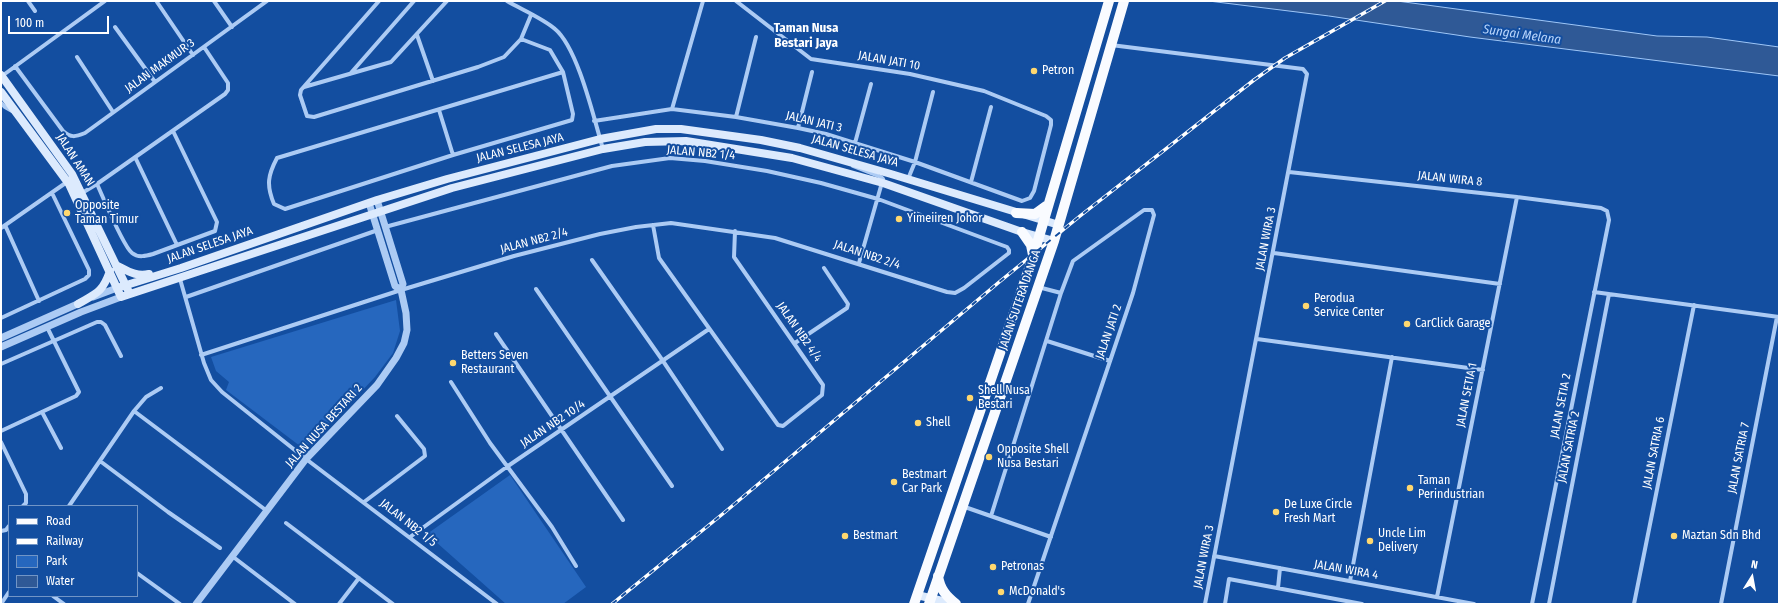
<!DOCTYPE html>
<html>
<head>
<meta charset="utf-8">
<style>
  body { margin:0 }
  #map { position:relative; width:1780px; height:605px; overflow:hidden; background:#134ea0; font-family:"Fira Sans Condensed",sans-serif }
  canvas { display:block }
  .frame { position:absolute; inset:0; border:2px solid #fff; pointer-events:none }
  .legend { position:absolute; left:8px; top:505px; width:130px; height:92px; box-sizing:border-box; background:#134ea0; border:1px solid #7195c6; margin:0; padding:5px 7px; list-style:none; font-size:12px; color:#fff }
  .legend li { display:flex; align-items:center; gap:8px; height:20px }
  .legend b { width:20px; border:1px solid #7195c6 }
  .north { position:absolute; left:1732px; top:557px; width:40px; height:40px; -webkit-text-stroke:3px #134ea0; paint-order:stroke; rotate:11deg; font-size:11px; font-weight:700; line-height:16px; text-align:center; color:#fff }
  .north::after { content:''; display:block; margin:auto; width:14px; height:18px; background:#fff; clip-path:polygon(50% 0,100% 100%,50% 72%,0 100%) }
  .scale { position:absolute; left:8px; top:16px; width:101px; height:18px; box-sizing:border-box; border:2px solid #fff; border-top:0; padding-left:5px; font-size:12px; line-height:14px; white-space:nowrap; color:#fff; -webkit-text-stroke:3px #134ea0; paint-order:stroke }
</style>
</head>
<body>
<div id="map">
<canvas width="1780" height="605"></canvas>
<div class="frame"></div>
<ul class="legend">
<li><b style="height:5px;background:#f9fbff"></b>Road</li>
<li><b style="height:5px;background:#fff"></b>Railway</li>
<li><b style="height:11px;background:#2667be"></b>Park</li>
<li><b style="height:11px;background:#2f5996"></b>Water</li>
</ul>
<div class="north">N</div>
<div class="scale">100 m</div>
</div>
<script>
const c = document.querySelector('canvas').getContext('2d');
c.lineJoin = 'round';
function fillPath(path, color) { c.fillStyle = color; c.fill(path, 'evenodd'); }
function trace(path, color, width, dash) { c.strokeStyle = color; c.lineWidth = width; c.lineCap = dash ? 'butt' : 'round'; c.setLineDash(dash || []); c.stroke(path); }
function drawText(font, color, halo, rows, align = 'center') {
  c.font = font + ' "Fira Sans Condensed",sans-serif'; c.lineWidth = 4; c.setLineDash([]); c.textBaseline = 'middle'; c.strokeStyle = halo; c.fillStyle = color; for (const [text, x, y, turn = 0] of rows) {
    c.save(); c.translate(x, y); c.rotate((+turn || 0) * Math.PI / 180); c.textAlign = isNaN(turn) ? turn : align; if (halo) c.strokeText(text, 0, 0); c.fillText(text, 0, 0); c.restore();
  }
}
const green = new Path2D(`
  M396 300 400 331 393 353 375 377 312 444 300 446 226 390 229 382 216 371 211 357Z
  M510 475 586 587 563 604H506L427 534Z`);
const water = new Path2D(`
  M1209 1H1397L1657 36 1707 37 1779 47V76L1470 37 1329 16Z`);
const minor = new Path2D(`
  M28 1 35 11
  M214 1 232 27
  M379 1 301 90 300 95 307 116 314 117 478 67 504 57 521 39 531 15
  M507 1C521 9 544 19 555 29 578 48 594 119 603 149
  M157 2 193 55
  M115 27 155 82
  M417 35 433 81
  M521 39 550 50 563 72 573 114 572 120 453 155 285 209 274 204C266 185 268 175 277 158L563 72
  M1111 45 1303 69 1307 74 1205 604
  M77 57 113 112
  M15 66 63 131C71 138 75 137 85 133L267 1
  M350 74 414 1
  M2 76 105 1
  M304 87 391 62 447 1
  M1 103 5 107 12 111
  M672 109 703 1
  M439 110 453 155
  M736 117 756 37
  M594 121 672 109 736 117 798 128 826 134 915 162 1022 201 1030 198 1034 191 1051 125V120L1046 116 984 91 910 74 811 59 736 1
  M798 128 812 72
  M855 143 871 84
  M135 157 177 245
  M853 166 881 177 883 179 859 263
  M1289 172 1517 197 1601 208 1607 211 1609 220 1532 604
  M908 179 915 162 933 92
  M971 182 991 107
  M97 184C103 197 123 246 132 253 138 258 146 256 153 254L215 231 217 222 173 131
  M82 193 97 184 225 94 228 90V83L204 47
  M5 225 39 301
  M653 225 659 258 778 425 783 426 822 395 823 385 734 257 735 231
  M1 228 67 182
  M1274 253 1500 284
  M592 260 663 361 722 449
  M180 279 204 363 211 380 222 392 306 459 497 604
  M1038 287 1061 293
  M536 289 672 486
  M1594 292 1779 317
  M186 297 378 230
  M1 318 85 279 89 275V270L52 193
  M496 334 623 520
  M1257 339 1483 370
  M1047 341 1110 361
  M795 343 847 308 848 304 824 268
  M201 355 401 290 514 256 600 234 636 227 671 223 775 238 947 292 955 293 964 288 1009 253V250L1007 247 878 199 821 183 767 171 705 161 670 158 612 166 385 227
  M1 364 97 322H101L105 325 121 356
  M451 382 490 443 552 527 576 566
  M134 411 267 511
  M42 412 61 448
  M1 431 76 396 79 392 47 327
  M1 442 26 494V503L23 506
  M100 461 168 512 220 548
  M364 502 425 456 424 449 397 416
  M69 506 134 411 146 397 161 388
  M962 506 1051 537
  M991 516 1061 293 1073 261 1144 210H1152L1154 215 1133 293 1028 604
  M286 523 393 604
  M1 531 6 530 9 526
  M410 537 508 466 709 329
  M232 556 295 604
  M1214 556 1474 604
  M137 573 180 604
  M1350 581 1392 357
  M1278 588 1280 568
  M53 596 64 604
  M1437 597 1517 197
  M1 604 9 592
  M339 604 359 578
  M1225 604 1229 579 1362 604
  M1549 604 1609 294
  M1634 604 1694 305
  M1721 604 1777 317`);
const tertiary = new Path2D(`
  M369 203 395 286 401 290
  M93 297 117 288
  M1 338 82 302
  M1 347 81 312 121 297
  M196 604 306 459 377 385 396 358 404 343 407 330 406 313 401 290 403 284 377 200`);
const secondary = new Path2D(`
  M1 75 72 174 128 290
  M1 92 69 184 121 297 452 188 603 149 645 142 686 141 792 158 883 183 1022 232 1054 241
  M116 265C128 271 136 277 149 274
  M117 288 181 268 377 200 447 179 600 139 656 129H681L761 140 800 148 891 174 1059 225
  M78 304C97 293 102 293 110 271
  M917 595 955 604`);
const primary = new Path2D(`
  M1016 213 1035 214 1046 206
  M1022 232 1031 245 1033 255
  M938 576C940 589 946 596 956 604
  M914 604 1033 257 1109 1
  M929 604 1054 241 1124 1`);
const rail = new Path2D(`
  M612 604 725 512 998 283 1080 216 1254 80 1285 58 1385 1`);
const markers = [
  [1034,71,4,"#ffd86f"],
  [67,213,4,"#ffd86f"],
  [899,219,4,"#ffd86f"],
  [1306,306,4,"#ffd86f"],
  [1407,324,4,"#ffd86f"],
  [453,363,4,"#ffd86f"],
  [970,398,4,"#ffd86f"],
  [918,423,4,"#ffd86f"],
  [989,457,4,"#ffd86f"],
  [894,482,4,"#ffd86f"],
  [1410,488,4,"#ffd86f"],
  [1276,512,4,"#ffd86f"],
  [845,536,4,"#ffd86f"],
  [1674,536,4,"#ffd86f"],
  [1370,541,4,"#ffd86f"],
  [993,567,4,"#ffd86f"],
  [1001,592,4,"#ffd86f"]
];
const streetNames = [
  ["JALAN JATI 10",889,61,10],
  ["JALAN MAKMUR 3",160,66,-36],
  ["JALAN JATI 3",814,122,13],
  ["JALAN SELESA JAYA",520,148,-14],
  ["JALAN SELESA JAYA",855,151,16],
  ["JALAN NB2 1/4",701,153,5],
  ["JALAN AMAN",75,160,57],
  ["JALAN WIRA 8",1450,179,6],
  ["JALAN WIRA 3",1266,239,-79],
  ["JALAN NB2 2/4",534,241,-15],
  ["JALAN SELESA JAYA",210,245,-19],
  ["JALAN NB2 2/4",867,255,18],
  ["JALAN SUTERA DANGA",1020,300,-71],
  ["JALAN NB2 4/4",799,332,55],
  ["JALAN JATI 2",1109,332,-71],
  ["JALAN SETIA 1",1467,395,-79],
  ["JALAN SETIA 2",1561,406,-79],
  ["JALAN NB2 10/4",553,424,-34],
  ["JALAN NUSA BESTARI 2",324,426,-48],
  ["JALAN SATRIA 2",1569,447,-79],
  ["JALAN SATRIA 6",1654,453,-79],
  ["JALAN SATRIA 7",1739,458,-79],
  ["JALAN NB2 1/5",408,523,38],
  ["JALAN WIRA 3",1204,557,-79],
  ["JALAN WIRA 4",1346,570,10]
];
const poiNames = [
  ["Petron",1042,71],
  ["Opposite",75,206],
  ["Taman Timur",75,220],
  ["Yimeiiren Johor",907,219],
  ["Perodua",1314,299],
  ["Service Center",1314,313],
  ["CarClick Garage",1415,324],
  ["Betters Seven",461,356],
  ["Restaurant",461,370],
  ["Shell Nusa",978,391],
  ["Bestari",978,405],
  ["Shell",926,423],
  ["Opposite Shell",997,450],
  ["Nusa Bestari",997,464],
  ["Bestmart",902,475],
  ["Car Park",902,489],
  ["Taman",1418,481],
  ["Perindustrian",1418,495],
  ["De Luxe Circle",1284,505],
  ["Fresh Mart",1284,519],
  ["Uncle Lim",1378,534],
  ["Delivery",1378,548],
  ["Bestmart",853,536],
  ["Maztan Sdn Bhd",1682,536],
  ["Petronas",1001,567],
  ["McDonald's",1009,592]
];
const neighbourhoodNames = [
  ["Taman Nusa",806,28],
  ["Bestari Jaya",806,43]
];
const waterNames = [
  ["Sungai Melana",1522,35,8]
];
fillPath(green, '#2667be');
fillPath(water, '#2f5996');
trace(water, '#9ec6f7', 1);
trace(minor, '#accbf4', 4);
trace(tertiary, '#accbf4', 7);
trace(secondary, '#dceafd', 8);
trace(primary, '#f9fbff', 10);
trace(rail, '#fff', 3.5);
trace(rail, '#134ea0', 2, [6]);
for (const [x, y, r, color] of markers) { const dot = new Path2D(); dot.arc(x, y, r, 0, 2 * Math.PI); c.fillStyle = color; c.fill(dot); trace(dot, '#134ea0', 1.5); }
drawText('12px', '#fff', '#134ea0', streetNames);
drawText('12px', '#fff', '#134ea0', poiNames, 'left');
drawText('bold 13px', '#fff', '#134ea0', neighbourhoodNames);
drawText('italic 13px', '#b9d5fb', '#134ea0', waterNames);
</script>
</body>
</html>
